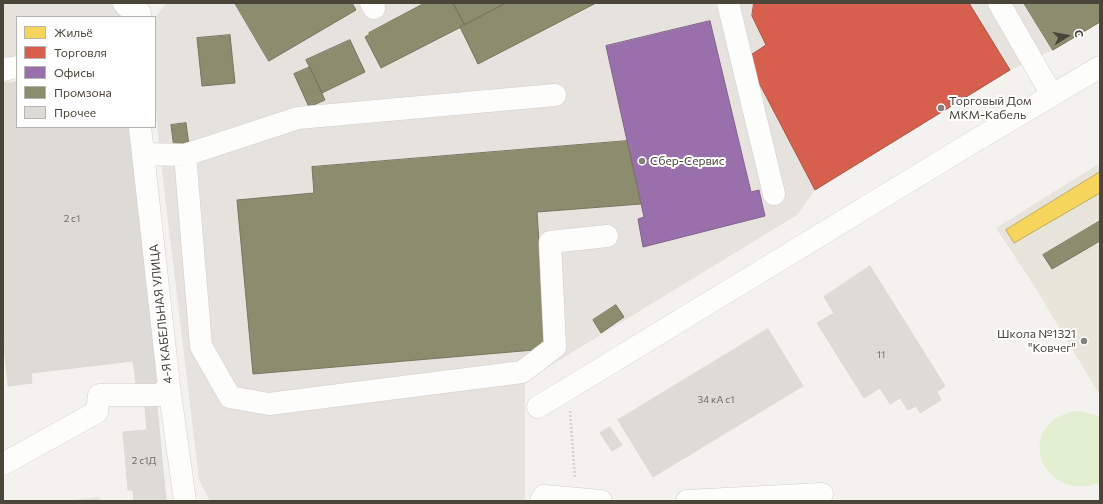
<!DOCTYPE html>
<html>
<head>
<meta charset="utf-8">
<style>
  body { margin:0 }
  #map { position:relative; width:1103px; height:504px; overflow:hidden; background:#f4f2ee; font-family:Commissioner,sans-serif }
  canvas { display:block }
  .frame { position:absolute; inset:0; border:4px solid #4b4439; pointer-events:none }
  .legend { position:absolute; left:16px; top:16px; width:140px; height:112px; box-sizing:border-box; background:#fff; border:1px solid #b7b4b0; margin:0; padding:5px 7px; list-style:none; font-size:12px; color:#4b4439 }
  .legend li { display:flex; align-items:center; gap:8px; height:20px }
  .legend b { width:20px; border:1px solid #b7b4b0 }
  .north { position:absolute; left:1047px; top:16px; width:40px; height:40px; -webkit-text-stroke:3px #fff; paint-order:stroke; rotate:79deg; font-size:11px; font-weight:700; line-height:16px; text-align:center; color:#4b4439 }
  .north::after { content:''; display:block; margin:auto; width:14px; height:18px; background:#4b4439; clip-path:polygon(50% 0,100% 100%,50% 72%,0 100%) }
</style>
</head>
<body>
<div id="map">
<canvas width="1103" height="504"></canvas>
<div class="frame"></div>
<ul class="legend">
<li><b style="height:11px;background:#f6d55c"></b>Жильё</li>
<li><b style="height:11px;background:#d6604d"></b>Торговля</li>
<li><b style="height:11px;background:#9970ab"></b>Офисы</li>
<li><b style="height:11px;background:#8c8c6e"></b>Промзона</li>
<li><b style="height:11px;background:#dedbd6"></b>Прочее</li>
</ul>
<div class="north">С</div>
</div>
<script>
const c = document.querySelector('canvas').getContext('2d');
c.lineJoin = 'round';
function fillPath(path, color) { c.fillStyle = color; c.fill(path, 'evenodd'); }
function trace(path, color, width, dash) { c.strokeStyle = color; c.lineWidth = width; c.lineCap = dash ? 'butt' : 'round'; c.setLineDash(dash || []); c.stroke(path); }
function drawText(font, color, halo, rows, align = 'center') {
  c.font = font + ' Commissioner,sans-serif'; c.lineWidth = 4; c.setLineDash([]); c.textBaseline = 'middle'; c.strokeStyle = halo; c.fillStyle = color; for (const [text, x, y, turn = 0] of rows) {
    c.save(); c.translate(x, y); c.rotate((+turn || 0) * Math.PI / 180); c.textAlign = isNaN(turn) ? turn : align; if (halo) c.strokeText(text, 0, 0); c.fillText(text, 0, 0); c.restore();
  }
}
const residential = new Path2D(`
  M1100 163V395L1035 287 996 228Z`);
const industrial = new Path2D(`
  M3 3H127L120 17H17V57H3Z
  M166 3H1100V22L1053 50 1010 70 815 190 797 215 525 381V501H210L199 479 160 154 155 101V18Z
  M99 497 102 501H65Z`);
const education = new Path2D(`
  M1100 247V395L1035 287Z`);
const green = new Path2D(`
  M1075 411C1084 412 1092 413 1100 418V483C1042 504 1011 425 1075 411Z`);
const homes = new Path2D(`
  M1100 172V193L1014 243 1006 230Z`);
const shops = new Path2D(`
  M754 3H969L1010 70 815 190 746 58 766 45 752 16Z`);
const offices = new Path2D(`
  M710 21 751 192 759 190 765 216 643 247 638 219 644 217 606 46Z`);
const industry = new Path2D(`
  M235 3H352L356 10 269 61Z
  M425 3H453L465 25 381 68 365 37 370 34 369 33Z
  M453 3H506L465 25Z
  M506 3H596L478 64 460 27Z
  M1024 3H1100V22L1053 50Z
  M230 35 235 83 202 86 197 38Z
  M350 40 365 72 322 93 306 60Z
  M310 67 325 100 309 107 294 74Z
  M186 123 189 146 174 148 171 125Z
  M627 141 641 204 537 212 546 349 253 374 237 200 314 193 312 167Z
  M1100 221V241L1052 269 1043 255Z
  M616 305 624 317 601 333 593 320Z`);
const building = new Path2D(`
  M17 82V127H133L157 388 137 390 133 361 31 373 32 383 8 386 3 334V83Z
  M870 266 945 386 937 392 941 400 920 413 916 406 908 410 900 398 890 404 880 388 864 398 817 323 834 313 824 297Z
  M768 329 803 386 653 477 618 420Z
  M157 406 166 501H134L133 490H128L123 432 147 430 145 407Z
  M610 427 622 445 612 451 600 433Z`);
const path = new Path2D(`
  M570 411 575 478`);
const minor = new Path2D(`
  M124 3 126 6 140 13
  M371 3 374 8
  M728 3 774 194
  M999 3 1052 95
  M3 70 17 67
  M140 127 169 386 185 501
  M143 154 185 155 298 118 555 95
  M185 155 201 346 230 397 269 404 522 372 555 347 550 242 607 236
  M538 407 973 142 1100 67
  M3 464 97 412 99 395H160L169 386
  M541 501 544 496 601 501
  M687 501 822 494`);
const markers = [
  [941,108,4,"#868178"],
  [642,161,4,"#868178"],
  [1084,341,4,"#868178"]
];
const numberNames = [
  ["2 с1",72,219],
  ["11",881,355],
  ["34 кА с1",716,400],
  ["2 с1Д",144,461]
];
const poiNames = [
  ["Торговый Дом",949,101],
  ["МКМ-Кабель",949,115],
  ["Сбер-Сервис",650,161],
  ["Школа №1321",1076,334,"right"],
  ["\"Ковчег\"",1076,348,"right"]
];
const streetNames = [
  ["4-Я КАБЕЛЬНАЯ УЛИЦА",161,314,-96]
];
fillPath(residential, '#e7e4dc');
fillPath(industrial, '#e6e2de');
fillPath(education, '#eae5da');
fillPath(green, '#e1eecf');
fillPath(homes, '#f6d55c');
trace(homes, '#c3aa52', 1);
fillPath(shops, '#d6604d');
trace(shops, '#ac5847', 1);
fillPath(offices, '#9970ab');
trace(offices, '#826389', 1);
fillPath(industry, '#8c8c6e');
trace(industry, '#78765e', 1);
fillPath(building, '#dedbd6');
trace(building, '#dcd9d4', 1);
trace(minor, '#d2d0cb', 23);
trace(path, '#d3d2cc', 2.5, [2, 2]);
trace(minor, '#fdfdfc', 22);
for (const [x, y, r, color] of markers) { const dot = new Path2D(); dot.arc(x, y, r, 0, 2 * Math.PI); c.fillStyle = color; c.fill(dot); trace(dot, '#fff', 1.5); }
drawText('10px', '#706a61', null, numberNames);
drawText('12px', '#4b4439', '#fff', poiNames, 'left');
drawText('12px', '#4b4439', '#fff', streetNames);
</script>
</body>
</html>
